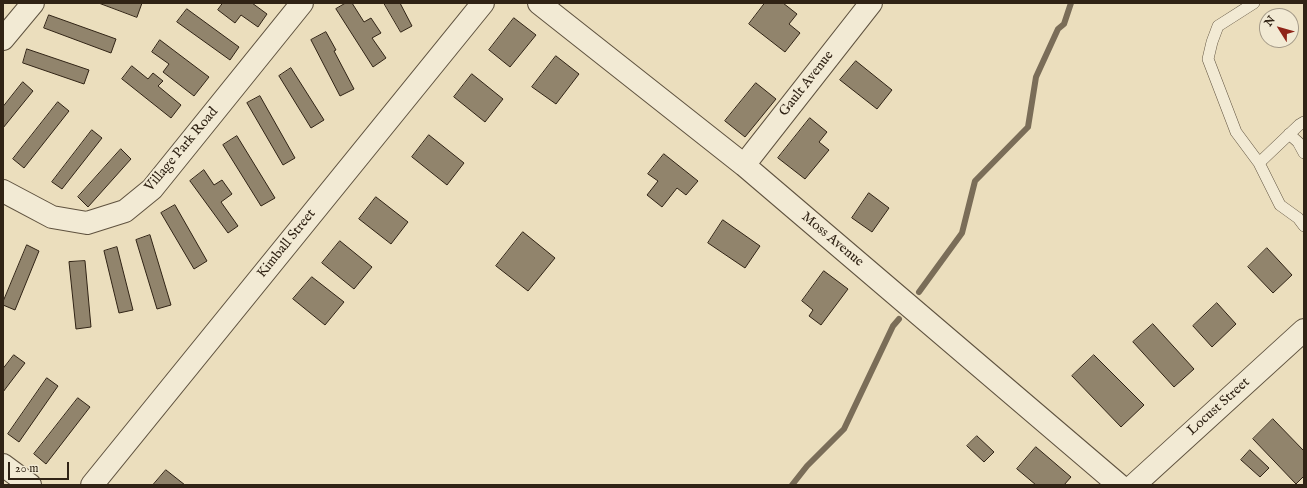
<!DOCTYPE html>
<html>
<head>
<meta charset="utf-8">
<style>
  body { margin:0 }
  #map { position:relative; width:1307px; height:488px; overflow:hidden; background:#ebdebd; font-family:"IM FELL English",serif }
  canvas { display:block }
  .frame { position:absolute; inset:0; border:4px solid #302315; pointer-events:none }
  .north { position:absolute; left:1259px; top:8px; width:40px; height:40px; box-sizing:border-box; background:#f2ead4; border:1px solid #a49a88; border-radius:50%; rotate:307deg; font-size:11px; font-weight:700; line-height:16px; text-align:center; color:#302315 }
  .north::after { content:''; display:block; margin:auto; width:14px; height:18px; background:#8f2418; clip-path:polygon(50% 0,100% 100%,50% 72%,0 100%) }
  .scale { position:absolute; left:8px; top:462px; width:61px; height:18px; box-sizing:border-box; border:2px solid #302315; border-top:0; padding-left:5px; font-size:12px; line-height:14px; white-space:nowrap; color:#302315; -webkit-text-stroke:3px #f2ead4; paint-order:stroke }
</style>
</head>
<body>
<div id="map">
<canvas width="1307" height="488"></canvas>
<div class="frame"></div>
<div class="north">N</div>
<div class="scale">20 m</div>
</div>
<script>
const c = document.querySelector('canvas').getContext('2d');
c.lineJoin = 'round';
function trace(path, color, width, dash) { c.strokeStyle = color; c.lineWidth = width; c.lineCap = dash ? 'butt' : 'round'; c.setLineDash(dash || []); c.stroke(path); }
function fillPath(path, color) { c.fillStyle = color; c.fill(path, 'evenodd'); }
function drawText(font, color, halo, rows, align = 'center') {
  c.font = font + ' "IM FELL English",serif'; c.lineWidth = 4; c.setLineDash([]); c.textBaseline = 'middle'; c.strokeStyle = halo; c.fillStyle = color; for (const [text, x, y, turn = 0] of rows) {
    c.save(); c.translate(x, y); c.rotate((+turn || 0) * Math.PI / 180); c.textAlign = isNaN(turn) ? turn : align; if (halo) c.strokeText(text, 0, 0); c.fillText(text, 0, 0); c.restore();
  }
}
const stream = new Path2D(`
  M919 292 962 233 975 181 1028 127 1036 77 1058 29 1064 24 1071 3
  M792 485 807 466 844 429 893 326 899 319`);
const building = new Path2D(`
  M99 3H142L137 17Z
  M223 3H252L267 14 258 27 241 15 235 23 218 10Z
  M346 3H352L364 22 371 18 381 33 372 38 386 58 373 67 336 9Z
  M384 3H400L412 26 401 32Z
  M765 3H783L797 14 789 24 800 33 785 52 749 24Z
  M187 9 239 47 230 60 177 22Z
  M49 15 116 39 111 53 44 28Z
  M514 18 536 35 510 67 489 50Z
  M326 32 336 50 334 51 354 89 340 96 311 40Z
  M160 40 209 77 194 96 163 72 169 64 152 52Z
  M27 49 89 70 84 84 23 63Z
  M556 56 579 74 556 104 532 87Z
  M856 61 892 90 877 109 840 80Z
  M132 66 148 79 153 73 163 81 158 86 181 105 171 118 122 79Z
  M291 68 324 120 311 128 279 76Z
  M472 74 503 99 485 122 454 97Z
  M23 82 33 91 3 128V107Z
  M756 83 776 99 745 137 725 121Z
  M260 96 295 158 283 165 247 103Z
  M58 102 69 111 24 168 13 159Z
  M810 118 827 132 819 142 829 150 805 179 778 158Z
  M92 130 102 138 62 189 52 182Z
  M429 135 464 163 447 185 412 157Z
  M237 136 275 198 261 206 223 145Z
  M121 149 131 159 88 207 78 197Z
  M664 154 698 181 686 195 677 188 662 207 647 195 658 181 648 174Z
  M204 170 214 185 222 180 232 194 221 202 238 226 228 233 190 181Z
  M869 193 889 208 872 232 852 218Z
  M376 197 408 222 391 244 359 219Z
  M175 205 207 261 194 269 161 213Z
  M723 220 760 246 745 268 708 243Z
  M523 232 555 258 528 291 496 266Z
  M150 235 171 305 157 309 136 240Z
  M340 241 372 267 354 289 322 263Z
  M27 245 39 251 15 310 3 305V302Z
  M117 247 133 310 119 313 104 251Z
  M1267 248 1292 275 1273 293 1248 267Z
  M85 261 91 327 76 329 69 262Z
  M824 271 848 289 821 325 809 316 813 310 802 301Z
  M312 277 344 302 325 325 293 299Z
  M1217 303 1236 324 1212 347 1193 326Z
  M1153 324 1194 369 1174 387 1133 342Z
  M14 355 25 363 3 392V369Z
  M1094 355 1144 405 1121 427 1072 376Z
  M47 378 58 386 19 442 8 434Z
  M78 398 90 407 46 464 34 454Z
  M1273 419 1304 451V476L1296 484 1253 439Z
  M977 436 994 452 984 462 967 446Z
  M1036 447 1071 477 1064 485H1036L1017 469Z
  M1250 450 1269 468 1260 477 1241 460Z
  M166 470 185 485H153Z`);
const service = new Path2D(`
  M1254 3 1218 26 1212 42 1208 59 1236 132 1259 163 1280 205 1298 218 1304 226
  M1289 134 1298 142 1304 153
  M1259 163 1299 125 1304 122`);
const minor = new Path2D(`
  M539 3 744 165 1119 485
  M3 39 33 3
  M744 165 871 3
  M3 191 52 217 87 223 125 211 152 189 302 3
  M3 465 30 485
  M92 485 483 3
  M1134 485 1304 330`);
const streetNames = [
  ["Gault Avenue",807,84,-52],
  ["Village Park Road",182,150,-50],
  ["Moss Avenue",832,240,40],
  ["Kimball Street",287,244,-51],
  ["Locust Street",1219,407,-42]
];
trace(stream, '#7a6d58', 6);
fillPath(building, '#91846c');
trace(building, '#302315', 1);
trace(service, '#5f523f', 12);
trace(minor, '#5f523f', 24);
trace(service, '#f2ead4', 11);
trace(minor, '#f2ead4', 22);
drawText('14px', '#302315', '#f2ead4', streetNames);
</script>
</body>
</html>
